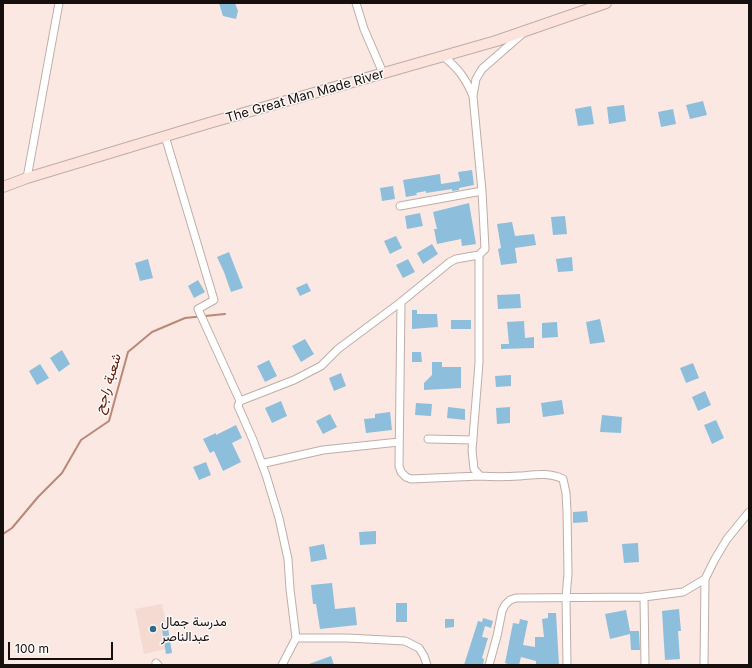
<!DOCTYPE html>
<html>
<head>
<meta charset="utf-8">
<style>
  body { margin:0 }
  #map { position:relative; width:752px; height:668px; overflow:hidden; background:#fbe8e2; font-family:Inter,sans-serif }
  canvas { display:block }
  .frame { position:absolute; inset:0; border:4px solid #150f0d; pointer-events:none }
  .scale { position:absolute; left:8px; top:642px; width:105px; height:18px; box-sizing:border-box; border:2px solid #150f0d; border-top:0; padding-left:5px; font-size:12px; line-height:14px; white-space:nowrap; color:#150f0d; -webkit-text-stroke:3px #fdf9f8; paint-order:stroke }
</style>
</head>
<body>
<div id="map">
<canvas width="752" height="668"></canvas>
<div class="frame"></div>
<div class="scale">100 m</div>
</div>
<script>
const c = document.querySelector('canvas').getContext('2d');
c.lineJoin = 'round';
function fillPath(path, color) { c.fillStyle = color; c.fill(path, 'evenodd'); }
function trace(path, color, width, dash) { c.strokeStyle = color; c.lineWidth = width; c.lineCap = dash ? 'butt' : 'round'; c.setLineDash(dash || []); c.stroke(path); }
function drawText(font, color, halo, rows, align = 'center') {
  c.font = font + ' Inter,Vazirmatn,sans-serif'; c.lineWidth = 3; c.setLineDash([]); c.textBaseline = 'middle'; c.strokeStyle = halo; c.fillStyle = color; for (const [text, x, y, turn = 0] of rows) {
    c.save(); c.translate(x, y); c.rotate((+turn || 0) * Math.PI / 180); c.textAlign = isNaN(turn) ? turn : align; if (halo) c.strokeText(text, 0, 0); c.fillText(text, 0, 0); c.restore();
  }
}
const built = new Path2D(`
  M162 604 171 648 144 654 135 609Z`);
const stream = new Path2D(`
  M3 534 12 528 38 497 62 473 81 440 109 421 128 352 152 332 185 318 225 314`);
const building = new Path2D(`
  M219 3H235L238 11 236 19 223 16Z
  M703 101 707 115 690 119 686 105Z
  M624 105 626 121 609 124 607 107Z
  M591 106 594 124 578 126 575 109Z
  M673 109 676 124 661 127 658 112Z
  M472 170 474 185 459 188V190L452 191V189L426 193V191L416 193 417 195 406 197 403 180 440 174 441 184 460 181 458 172Z
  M393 186 395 199 382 201 380 188Z
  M469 203 476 244 462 246 461 239 437 244 434 229H437L433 212Z
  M420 213 423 226 407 229 405 216Z
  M565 216 567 234 553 235 551 217Z
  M512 222 515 236 534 234 536 245 515 248 517 263 501 265 498 249 501 248 497 224Z
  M396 236 402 248 390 254 384 241Z
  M432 244 438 254 423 264 417 253Z
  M229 252 243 288 231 292 224 272 217 257Z
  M572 257 573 271 558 272 556 259Z
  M148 259 153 278 140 281 135 263Z
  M408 259 415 272 403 278 396 265Z
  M198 280 205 292 194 298 188 286Z
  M307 283 311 291 300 296 296 288Z
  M520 294 521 308 498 309 497 295Z
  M412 310H417V314H437L438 327 412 329Z
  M600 319 605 342 590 344 586 322Z
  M451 320H471V329H451Z
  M524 321 525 338 534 337V348L501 349V344H509L507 322Z
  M557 322 558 337 542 338V323Z
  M305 339 314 354 301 362 292 346Z
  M62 350 70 364 59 372 50 358Z
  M412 352H421L422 362H412Z
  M269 360 277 376 265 382 257 366Z
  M432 362H442V367H461V388L424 390V383L432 375Z
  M693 363 699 378 686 383 680 368Z
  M40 364 49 378 37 385 29 371Z
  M341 373 346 386 334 391 329 378Z
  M511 375V386L496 387 495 376Z
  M705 391 711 405 698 411 692 397Z
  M562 400 564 414 543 417 541 403Z
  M281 401 287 416 272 423 265 408Z
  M416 403 432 404 431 416 415 415Z
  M448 407 465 409V420L447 418Z
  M510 407V423L497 424 496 408Z
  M390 412 392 430 366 433 364 419 375 418V414Z
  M330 414 337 427 323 434 316 421Z
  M602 415 622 417 621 433 600 432Z
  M716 420 724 438 712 444 704 425Z
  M236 425 242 438 232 443 241 462 223 471 214 451 210 453 203 439 216 433V435Z
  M206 462 211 475 199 480 193 467Z
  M587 511 588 522 573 523V512Z
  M376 531V544L360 545 359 532Z
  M638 543 639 562 624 563 622 544Z
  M324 544 327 559 311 562 309 547Z
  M332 583 335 609 355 607 357 625 320 629 316 604H313L311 585Z
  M396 603H407V622H396Z
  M679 609 681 631H678L680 659 665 660 662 611Z
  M626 610 630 631H639L640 650H631L630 634 610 639 605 614Z
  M548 613H556L559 665H536V661L521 657 519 665H511L505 663 513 623 519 624 520 619 528 621 523 645 535 647V637H544L542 619 548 618Z
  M483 618 493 621 491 628 485 626 482 637 488 638 482 658 484 659 483 665H464L478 621 482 622Z
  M445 619H454V627L445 628Z
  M168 628 172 653 166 654 162 629Z
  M331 656 334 665H309V664Z`);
const minor = new Path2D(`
  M356 3 364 29 383 73
  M444 57C458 68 466 79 473 96L482 191 485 249 479 255V363L472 450 474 469 480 476C493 477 506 477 519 476 534 475 548 472 563 479L566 493 567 511 568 573 566 598 567 665
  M473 96 476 79 482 69 522 34
  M165 136 214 300 198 309 240 401
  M27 178 59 3
  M400 206 482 191
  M401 302 399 466 401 472 406 477 411 479 480 476
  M428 439 473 440
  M265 463 323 450 399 442
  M644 597 645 665
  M296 638H347L405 641 419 648 424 656 427 665
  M156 663 158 665
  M282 665 296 638 290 589 288 559 279 518 266 475 253 440 238 406 240 401 294 380 321 366 338 349 401 302 450 262 456 259 479 255
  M489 665 497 636 502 611 505 605 510 600 516 598 644 597 683 592 705 579 715 559 727 539 749 512
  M704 665 705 579`);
const secondary = new Path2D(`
  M3 187 27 178 209 123 496 41 606 3`);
const markers = [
  [153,629,4,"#356a86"]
];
const streetNames = [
  ["The Great Man Made River",305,96,-16]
];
const poiNames = [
  ["مدرسة جمال",161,622],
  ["عبدالناصر",161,637]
];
const waterNames = [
  ["شعبة راجح",108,384,-73]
];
fillPath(built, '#f4dad1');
trace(stream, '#ba8778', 2);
fillPath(building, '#8dbedc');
trace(minor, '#bfada7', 9);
trace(secondary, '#bfada7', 12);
trace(minor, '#fff', 7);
trace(secondary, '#fce3dc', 10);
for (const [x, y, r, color] of markers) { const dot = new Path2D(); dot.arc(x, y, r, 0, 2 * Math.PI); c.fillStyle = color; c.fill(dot); trace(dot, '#fdf9f8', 1.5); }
drawText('13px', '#150f0d', '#fdf9f8', streetNames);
drawText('13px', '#150f0d', '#fdf9f8', poiNames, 'left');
drawText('italic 14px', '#5f200c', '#fdf9f8', waterNames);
</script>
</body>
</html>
